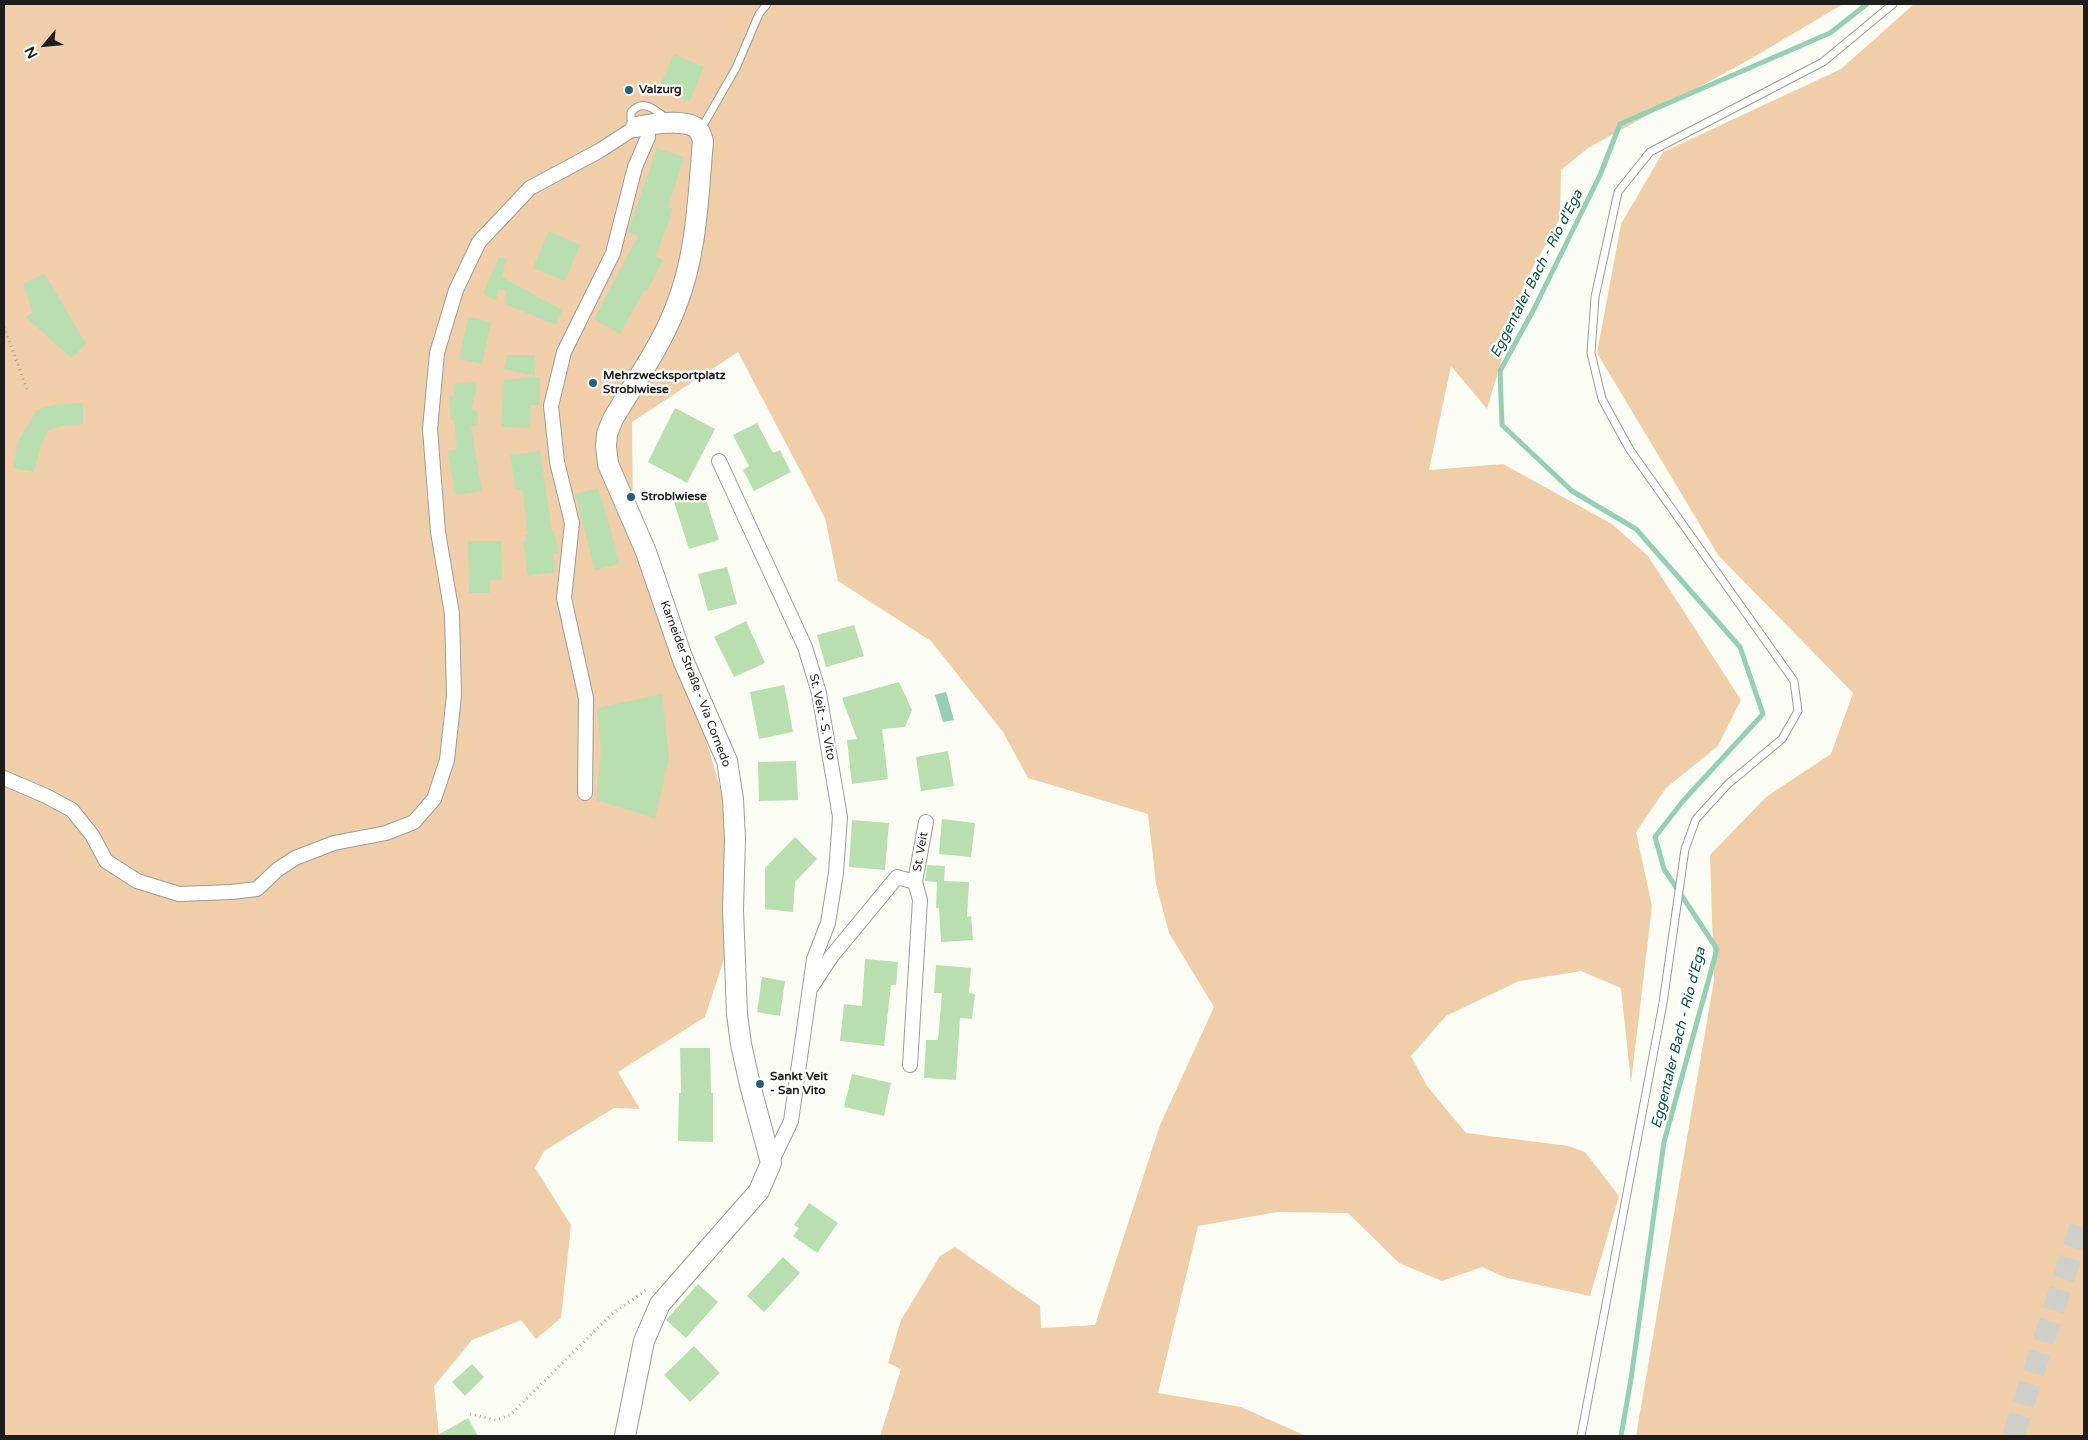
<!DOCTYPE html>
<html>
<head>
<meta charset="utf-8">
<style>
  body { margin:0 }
  #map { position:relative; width:2088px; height:1440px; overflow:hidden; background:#fbfdf5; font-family:"Varela Round",sans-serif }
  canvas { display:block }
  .frame { position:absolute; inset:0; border:5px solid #1e1e1c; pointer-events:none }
  .north { position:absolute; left:20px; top:20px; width:50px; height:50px; -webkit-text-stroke:4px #fff; paint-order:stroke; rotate:242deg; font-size:14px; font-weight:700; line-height:20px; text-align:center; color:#1e1e1c }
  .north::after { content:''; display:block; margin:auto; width:18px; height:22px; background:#1e1e1c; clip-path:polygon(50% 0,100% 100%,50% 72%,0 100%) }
</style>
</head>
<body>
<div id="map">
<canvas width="2088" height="1440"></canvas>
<div class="frame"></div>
<div class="north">N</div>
</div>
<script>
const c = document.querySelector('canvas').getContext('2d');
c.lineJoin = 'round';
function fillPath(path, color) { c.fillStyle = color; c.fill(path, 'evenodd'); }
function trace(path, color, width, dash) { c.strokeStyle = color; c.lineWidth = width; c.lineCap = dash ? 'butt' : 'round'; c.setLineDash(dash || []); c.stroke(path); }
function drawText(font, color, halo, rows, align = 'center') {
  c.font = font + ' "Varela Round",sans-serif'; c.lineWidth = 4.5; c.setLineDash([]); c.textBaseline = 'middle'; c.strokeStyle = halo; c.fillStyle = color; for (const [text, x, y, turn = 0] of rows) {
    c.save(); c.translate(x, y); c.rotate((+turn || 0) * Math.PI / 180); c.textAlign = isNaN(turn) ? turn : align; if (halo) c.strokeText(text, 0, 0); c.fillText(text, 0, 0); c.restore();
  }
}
const green = new Path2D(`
  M4 4H1843L1752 58 1588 148 1561 170 1560 218 1524 284 1487 409 1451 366 1429 470 1503 464 1612 524 1648 556 1741 700 1718 746 1666 788 1636 832 1652 906 1631 1083 1621 988 1581 971 1519 981 1446 1016 1411 1056 1427 1086 1466 1133 1569 1146 1585 1152 1619 1196 1590 1296 1507 1278 1482 1267 1442 1281 1399 1263 1348 1213 1277 1212 1198 1226 1158 1393 1241 1407 1306 1436H880L901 1369 888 1363 901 1320 940 1256 955 1247 1040 1306 1041 1328 1095 1325 1160 1125 1214 1007 1169 933 1156 884 1148 814 1028 778 1003 732 931 641 838 581 825 518 738 352 632 422 633 520 679 647 735 839 727 950 705 1017 618 1072 640 1109 614 1108 544 1151 535 1168 571 1225 561 1318 536 1339 521 1320 472 1340 434 1386 439 1436H4Z
  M1914 4H2084V1436H1636L1714 980 1710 855 1766 797 1831 754 1853 693 1718 555 1597 353 1621 224 1663 152 1841 69Z`);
const water = new Path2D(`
  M946 692 954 720 943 722 935 695Z`);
const stream = new Path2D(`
  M1621 1436 1631 1379 1664 1142 1717 949 1664 869 1655 837 1683 801 1763 714 1740 647 1636 529 1572 491 1502 425 1500 371 1534 309 1600 175 1620 124 1830 33 1867 4`);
const building = new Path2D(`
  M674 54 704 67 689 102 659 88Z
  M657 148 684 157 668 207 673 209 656 256 663 260 647 291 644 290 620 334 594 319 638 236 628 232Z
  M549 231 580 245 565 281 533 268Z
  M499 257 506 259 502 277 562 310 556 325 505 304 506 290 499 289 496 300 483 294Z
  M45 274 86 344 71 358 26 317 33 312 23 284Z
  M468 317 491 322 482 364 459 359Z
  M507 355H535V376L504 369Z
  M540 377V405H531L530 428 501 427 504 380Z
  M475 382 476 390 471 409 477 411 478 425 471 426 482 491 455 495 448 451 457 449 454 420H451L449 396H454L453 384Z
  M83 403V424L63 426 48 430 40 448 34 472 13 468 18 441 37 410 53 405Z
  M675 408 715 429 687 483 648 462Z
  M757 423 773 453 780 450 791 472 754 491 743 470 749 466 733 435Z
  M540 451 552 531 554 530 558 553 553 554 556 572 528 576 523 541H526L525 535H528L522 489 516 490 510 455Z
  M598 488 615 544 619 564 595 570 575 494Z
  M704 493 719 540 689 549 674 502Z
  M468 541H501L502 580H490V593H469Z
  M727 567 737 604 708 611 698 574Z
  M746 621 765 663 734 677 714 637Z
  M854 625 864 656 826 667 817 635Z
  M899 682 912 710 905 727 882 729 888 779 852 784 847 740 857 739 842 698Z
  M784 685 793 732 759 739 750 692Z
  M662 694 669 758 655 818 596 800 601 753 597 708Z
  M948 751 954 786 921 791 916 757Z
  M796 761 798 800 759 801 758 762Z
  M942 819 975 823 971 857 939 854Z
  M852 820 889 823 885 870 849 867Z
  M795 837 817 859 795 882 793 912 765 909V868Z
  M927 865 945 866 944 881 969 882 967 917 971 916 973 940 941 942 939 908H936L937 882 925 881Z
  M865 959 898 962 896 985H891L884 1046 840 1041 844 1004 862 1006Z
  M936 965 971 968 969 993 975 994 972 1019 960 1018 956 1080 924 1078 926 1040H938L942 993H934Z
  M762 977 785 981 780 1016 757 1012Z
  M680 1048H710L711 1093H713V1142L678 1141 679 1093H681Z
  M852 1074 891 1083 884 1116 844 1107Z
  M809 1203 838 1223 817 1253 793 1236 799 1228 794 1225Z
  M783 1257 800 1273 764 1312 747 1296Z
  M698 1284 718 1302 686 1338 666 1320Z
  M694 1346 720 1373 690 1402 664 1375Z
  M472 1364 484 1377 465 1396 452 1382Z
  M468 1418 478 1436H436Z`);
const primaryTunnel = new Path2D(`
  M2013 1436 2084 1216`);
const path = new Path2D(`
  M4 327 28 392
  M470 1414 496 1420 510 1415 612 1314 648 1289`);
const lane = new Path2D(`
  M636 127 631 119V112C644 98 655 110 667 119
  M701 129 736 68 759 14 767 4
  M1581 1436 1663 1003 1685 849 1696 819 1728 784 1782 739 1798 711 1794 681 1630 450 1602 399 1591 353 1595 297 1618 192 1650 152 1823 62 1893 4`);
const street = new Path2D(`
  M719 461 805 647 819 693 840 817 836 873 828 923 814 959 791 1121 771 1163
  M4 778 46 796 72 810 92 835 106 861 137 881 179 894 231 892 257 889 277 870 295 858 334 843 386 833 414 822 434 799 447 760 454 695 452 614 438 532 430 429 437 353 456 290 479 242 530 188 599 151 636 127
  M585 793 586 698 564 598 572 523 557 462 551 406 564 352 613 253 635 167 648 137V124
  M915 882 926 822
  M812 986 831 957 897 877 915 882 920 900 910 1065`);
const secondary = new Path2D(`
  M625 1436 644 1341 660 1304 759 1191 771 1163 750 1085 741 1044 737 1014 733 910 735 839 733 799 727 761 683 660 646 552 608 464 606 446 607 434 613 419C634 383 660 348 675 309 697 255 698 198 703 141 701 135 700 130 695 127 683 119 650 124 636 127`);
const markers = [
  [629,90,5,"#295e7a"],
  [593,383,5,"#295e7a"],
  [631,497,5,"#295e7a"],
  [760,1084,5,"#295e7a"]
];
const poiNames = [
  ["Valzurg",639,90],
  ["Mehrzwecksportplatz",603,376],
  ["Stroblwiese",603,390],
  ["Stroblwiese",641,497],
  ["Sankt Veit",770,1077],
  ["- San Vito",770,1091]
];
const streetNames = [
  ["Karneider Straße - Via Cornedo",695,684,69],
  ["St. Veit - S. Vito",822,717,78],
  ["St. Veit",921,852,-80]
];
const waterNames = [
  ["Eggentaler Bach - Rio d'Ega",1537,274,-63],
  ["Eggentaler Bach - Rio d'Ega",1679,1038,-76]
];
fillPath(green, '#f0ceaa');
fillPath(water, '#95d0b3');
trace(stream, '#95d0b3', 5);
fillPath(building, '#b9deaf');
trace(primaryTunnel, '#cfd0ca', 22, [22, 11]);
trace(lane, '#9b9d96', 9);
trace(street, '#9b9d96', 16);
trace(secondary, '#9b9d96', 22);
trace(path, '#a8a9a3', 3, [1, 4]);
trace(lane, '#fff', 7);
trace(street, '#fff', 14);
trace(secondary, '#fff', 20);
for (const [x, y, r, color] of markers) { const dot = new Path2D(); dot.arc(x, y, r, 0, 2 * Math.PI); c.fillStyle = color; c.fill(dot); trace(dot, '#fff', 2); }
drawText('bold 12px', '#1e1e1c', '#fff', poiNames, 'left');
drawText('12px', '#1e1e1c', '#fff', streetNames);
drawText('italic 14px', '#07553a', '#fff', waterNames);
</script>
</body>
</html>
